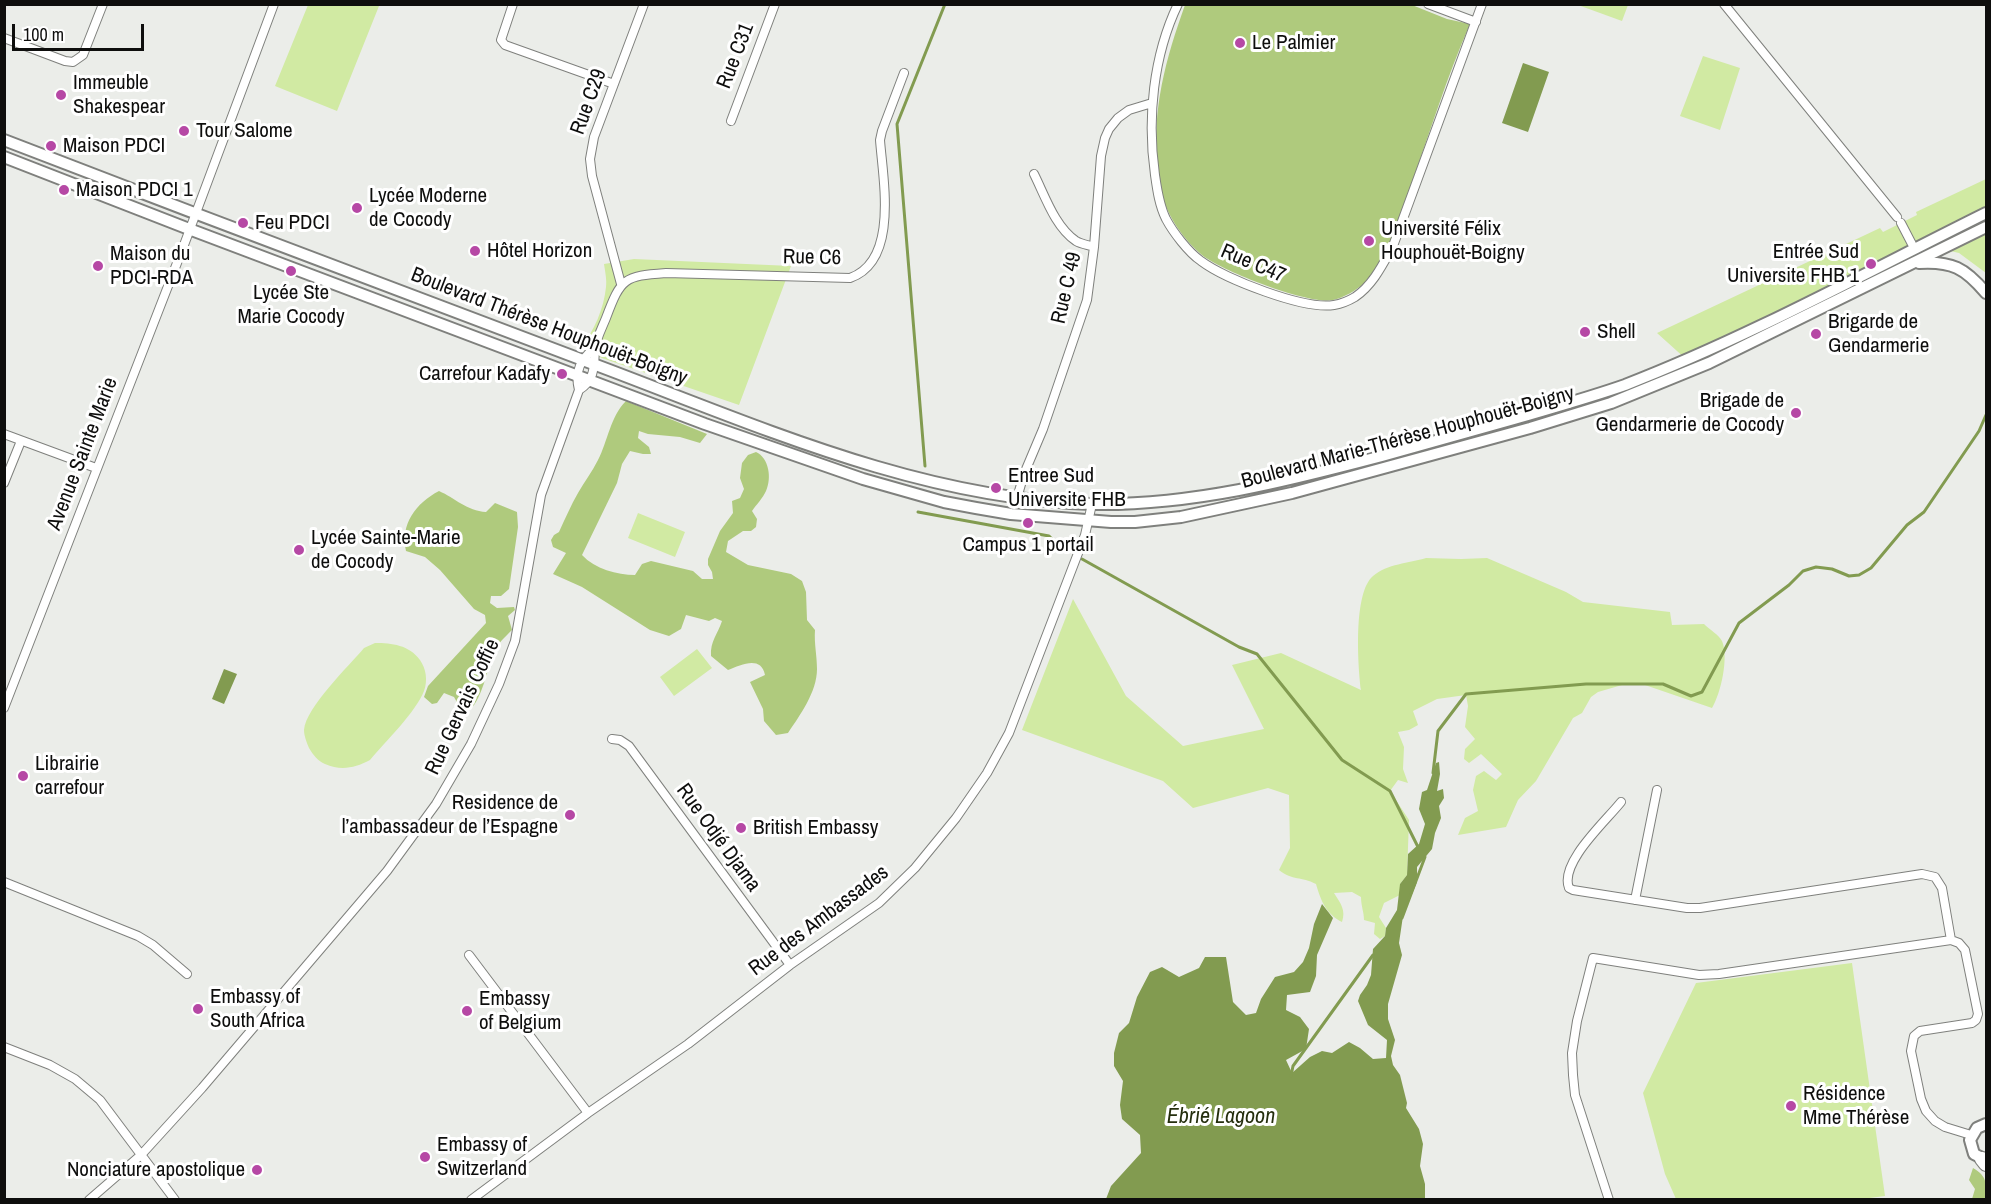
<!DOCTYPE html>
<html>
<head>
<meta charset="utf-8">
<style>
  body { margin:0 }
  #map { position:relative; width:1991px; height:1204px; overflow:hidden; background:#ebede9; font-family:"Archivo Narrow",sans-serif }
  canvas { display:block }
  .frame { position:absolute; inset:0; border:6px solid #0e0e0d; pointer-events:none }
  .scale { position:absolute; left:12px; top:24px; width:132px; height:27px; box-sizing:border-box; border:3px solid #0e0e0d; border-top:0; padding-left:8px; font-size:18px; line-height:21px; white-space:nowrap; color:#0e0e0d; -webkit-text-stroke:4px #fff; paint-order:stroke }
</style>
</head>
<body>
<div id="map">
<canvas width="1991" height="1204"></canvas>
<div class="frame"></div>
<div class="scale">100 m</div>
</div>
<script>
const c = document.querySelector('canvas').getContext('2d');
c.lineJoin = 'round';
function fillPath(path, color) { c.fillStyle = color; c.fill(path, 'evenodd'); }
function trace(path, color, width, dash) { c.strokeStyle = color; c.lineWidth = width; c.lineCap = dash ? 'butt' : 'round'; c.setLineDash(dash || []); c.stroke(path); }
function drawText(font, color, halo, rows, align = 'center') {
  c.font = font + ' "Archivo Narrow",sans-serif'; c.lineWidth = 6; c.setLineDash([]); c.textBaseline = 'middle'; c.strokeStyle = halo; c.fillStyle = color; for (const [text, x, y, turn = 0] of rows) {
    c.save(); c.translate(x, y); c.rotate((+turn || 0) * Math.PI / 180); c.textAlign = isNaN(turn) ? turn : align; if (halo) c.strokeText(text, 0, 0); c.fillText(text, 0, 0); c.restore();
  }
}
const green = new Path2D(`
  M377 5 379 6 337 111 275 86 308 5Z
  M1578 5H1628L1622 21Z
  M1703 56 1740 68 1720 130 1680 116Z
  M1986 179V273L1959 253 1942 249 1920 252 1833 300 1687 360 1657 333 1880 228 1883 232 1917 215 1916 212Z
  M634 259 791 266 739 405 602 358 580 348C594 332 604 308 606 287 607 280 605 271 604 264Z
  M638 513 685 532 675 557 628 538Z
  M1426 558 1461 559 1487 558 1566 592 1583 602 1670 612 1672 625 1704 624C1709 629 1719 635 1722 641 1729 657 1721 693 1712 708L1645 685H1622L1598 692 1591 697 1582 713 1573 718 1536 781 1518 800 1506 827 1458 835 1465 818 1478 811 1473 790 1476 776 1484 771 1496 780 1502 774 1481 754 1469 763 1464 759 1465 749 1475 739 1465 727 1468 706 1466 695 1437 699 1413 711 1418 725 1409 730 1398 732 1404 747 1403 769 1408 783 1398 780 1390 791 1409 820 1407 875 1400 884V895L1384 903 1379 917 1386 928 1385 936 1380 939 1374 934 1375 923 1364 920C1364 912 1361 906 1361 897L1352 892 1334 893C1341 904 1346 910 1342 922 1326 914 1321 901 1316 884 1301 876 1293 881 1279 870L1290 848 1289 795 1268 788 1193 808 1163 781 1022 730 1073 599 1126 696 1183 746 1264 729 1232 665 1281 653 1361 690C1358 665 1353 593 1373 576 1387 564 1409 563 1426 558Z
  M375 643C392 643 409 645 420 660 426 669 428 680 424 691 416 712 385 742 370 760 355 768 341 771 325 764 318 761 313 755 309 748 307 743 304 736 304 730 306 707 349 666 364 648Z
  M697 649 712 668 674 696 660 677Z
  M1852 963 1885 1196 1854 1200 1676 1199 1665 1174 1643 1093 1696 983Z`);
const forest = new Path2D(`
  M1185 5H1412L1447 19 1470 24C1447 76 1430 132 1411 185 1398 219 1389 256 1364 283 1357 290 1343 298 1333 300 1308 305 1222 271 1202 255 1184 240 1168 217 1162 195 1160 187 1159 177 1158 168 1151 111 1166 58 1185 5Z
  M626 401 707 434 700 443 680 437 648 434 639 431 638 438 649 447 651 454H643L630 451 622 464 617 483 582 555C595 569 617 575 635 575L642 564 651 561 693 571 702 579H713L712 572 708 565V559L720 531 733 513 732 501 740 498 744 489 740 478 742 463 748 455 756 452C769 458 772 478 766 491 763 498 756 505 752 511L757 519 756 527 751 531H743L728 541 726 552 748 565 791 574 802 581 806 592 807 620 815 630C814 644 817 655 817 669 817 692 800 715 788 733L776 735 764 721 763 709 750 682 765 675C761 655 741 665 728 670L711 656C710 641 718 634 722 621L715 618 709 621 686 615 681 629 669 636 650 630 582 587 553 574 566 553 553 547 551 540 554 535 559 532C565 519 571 505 578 493 584 482 592 472 598 460 608 441 610 417 626 401Z
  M439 491C455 498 467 511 486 512L495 503 517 512 518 527 509 589 501 596H491L490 603 497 608 514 607 515 610 508 616 512 630C505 637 498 643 494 652 487 668 482 703 467 712L458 704 454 697 444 693 437 703 432 704 424 697 428 686 486 623 485 615 474 609 440 570 425 557 406 551C400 524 416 503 439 491Z
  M1973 1168C1987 1176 1987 1184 1986 1199H1972L1975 1189 1969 1180Z`);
const water = new Path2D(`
  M1523 63 1549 72 1528 132 1502 123Z
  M224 669 237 674 224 704 212 699Z
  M1439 762 1440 774 1437 791 1443 789 1444 798 1439 806 1441 818 1435 833 1432 849 1417 867V882L1403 916 1399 943 1402 955 1388 1004V1019L1395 1040 1391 1056 1393 1065 1400 1075 1407 1103 1406 1108 1419 1129 1423 1144 1420 1166 1425 1184V1199H1106L1111 1186 1141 1153 1140 1135 1122 1119 1120 1105 1123 1081 1114 1066V1053L1119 1033 1129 1023 1137 997 1150 972 1162 967 1179 977 1199 968 1205 957H1226L1233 1002 1246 1015 1256 1013 1261 999 1275 977 1294 972 1303 962 1309 948 1314 924 1322 904 1333 918 1317 955 1316 976 1310 992 1287 995 1286 1010 1300 1017 1309 1029 1306 1049 1286 1060 1292 1073 1310 1057 1322 1051 1332 1053 1349 1042 1360 1048 1373 1059 1386 1058 1387 1040 1368 1025 1358 1001 1360 995 1367 985 1371 975 1373 949 1385 936 1386 928 1397 910 1400 884 1407 875 1408 854 1419 844 1425 824 1419 809 1422 792 1427 790 1436 763Z`);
const stream = new Path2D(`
  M925 466 897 124 945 4
  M918 512 1049 536 1062 549
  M1082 559 1239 647 1257 654 1342 760 1390 791 1418 847
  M1433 773 1438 731 1466 694 1586 684H1663L1691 696 1702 692 1739 623 1789 585 1803 571 1816 567 1832 569 1849 576 1859 575 1871 568 1907 525 1924 512 1979 431 1986 415
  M1402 918 1425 857
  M1291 1076 1293 1066 1373 955`);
const street = new Path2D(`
  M513 4 501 40 505 45 614 84
  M1178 4C1153 56 1147 119 1155 175 1157 189 1159 205 1166 219 1173 232 1188 252 1201 261 1225 279 1304 310 1334 305 1340 304 1350 300 1355 297 1373 285 1383 264 1393 246L1482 4
  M1428 4 1476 22
  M1724 4 1897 217
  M4 38 65 61 73 62 83 55 103 4
  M731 121 775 4
  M1034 174C1045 196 1055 227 1076 241 1081 244 1088 245 1094 247
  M1901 223 1914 248
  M621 284 592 176 590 159 594 137 644 4
  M579 390C595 380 594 367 595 349 596 339 602 328 606 318 621 278 624 276 666 273L850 278C899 261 883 180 880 140L882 131 904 73
  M579 390C574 370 581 360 595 347
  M4 434 96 468
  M4 483 21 441
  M1017 498 1024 474 1043 429 1087 300 1094 247 1101 156 1105 138 1109 129 1118 118 1129 110 1152 103
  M4 708 184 245 274 4
  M612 739 620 740 629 746 790 965
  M1621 802C1606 821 1559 863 1569 888L1573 890 1687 908H1700L1922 874 1935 877 1942 888 1951 940
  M4 882 138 936 153 945 187 974
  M1635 900 1657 790
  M469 955 588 1113
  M4 1047 50 1065 75 1079 100 1100 175 1200
  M89 1200 141 1155 202 1088 387 871 436 804 471 744 499 684 515 641 541 495 579 390
  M471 1200 588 1113 688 1044 790 965 879 903 915 868 956 818 987 773 1009 733 1085 535 1092 504
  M1609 1200 1575 1095 1573 1075 1572 1053 1577 1021 1593 958 1699 975 1719 974 1951 940 1959 943 1965 950 1978 1014 1976 1020 1972 1023 1920 1031 1914 1036 1911 1051 1921 1099 1926 1111 1935 1121 1945 1127 1971 1135`);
const secondary = new Path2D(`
  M4 140C201 216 399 291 596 365 756 425 919 499 1091 504 1191 506 1287 481 1382 456 1426 444 1470 431 1514 419 1551 408 1588 398 1625 385 1749 337 1867 272 1986 213
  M4 157 189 229 705 424 863 479 944 502 976 508 1011 514 1111 522H1135L1181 517 1292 493 1530 428 1611 403 1709 363 1986 227
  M1919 263C1952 261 1965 268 1986 293
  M1986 1124 1977 1128 1970 1140 1974 1154 1986 1160`);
const highway = new Path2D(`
  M1982 1159 1986 1164`);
const markers = [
  [1240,43,6,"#b648a5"],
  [61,95,6,"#b648a5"],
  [184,131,6,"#b648a5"],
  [51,146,6,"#b648a5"],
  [64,190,6,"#b648a5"],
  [357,208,6,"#b648a5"],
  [243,223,6,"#b648a5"],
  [1369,241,6,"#b648a5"],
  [475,251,6,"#b648a5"],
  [1871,264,6,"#b648a5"],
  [98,266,6,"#b648a5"],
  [291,271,6,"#b648a5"],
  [1585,332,6,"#b648a5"],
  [1816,334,6,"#b648a5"],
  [562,374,6,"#b648a5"],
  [1796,413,6,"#b648a5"],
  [996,488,6,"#b648a5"],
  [1028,523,6,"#b648a5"],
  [299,550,6,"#b648a5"],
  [23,776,6,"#b648a5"],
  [570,815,6,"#b648a5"],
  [741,828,6,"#b648a5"],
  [198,1009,6,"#b648a5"],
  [467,1011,6,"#b648a5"],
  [1791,1106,6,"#b648a5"],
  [425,1157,6,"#b648a5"],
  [257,1170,6,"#b648a5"]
];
const poiNames = [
  ["Le Palmier",1252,43],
  ["Immeuble",73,83],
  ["Shakespear",73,107],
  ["Tour Salome",196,131],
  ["Maison PDCI",63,146],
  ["Maison PDCI 1",76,190],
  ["Lycée Moderne",369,196],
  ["de Cocody",369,220],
  ["Feu PDCI",255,223],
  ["Université Félix",1381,229],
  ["Houphouët-Boigny",1381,253],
  ["Hôtel Horizon",487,251],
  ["Entrée Sud",1859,252,"right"],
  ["Universite FHB 1",1859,276,"right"],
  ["Maison du",110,254],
  ["PDCI-RDA",110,278],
  ["Lycée Ste",291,293,"center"],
  ["Marie Cocody",291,317,"center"],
  ["Brigarde de",1828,322],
  ["Gendarmerie",1828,346],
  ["Shell",1597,332],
  ["Carrefour Kadafy",550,374,"right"],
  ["Brigade de",1784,401,"right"],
  ["Gendarmerie de Cocody",1784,425,"right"],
  ["Entree Sud",1008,476],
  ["Universite FHB",1008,500],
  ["Lycée Sainte-Marie",311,538],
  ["de Cocody",311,562],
  ["Campus 1 portail",1028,545,"center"],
  ["Librairie",35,764],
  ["carrefour",35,788],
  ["Residence de",558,803,"right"],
  ["l’ambassadeur de l’Espagne",558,827,"right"],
  ["British Embassy",753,828],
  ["Embassy of",210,997],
  ["South Africa",210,1021],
  ["Embassy",479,999],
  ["of Belgium",479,1023],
  ["Résidence",1803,1094],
  ["Mme Thérèse",1803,1118],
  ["Embassy of",437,1145],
  ["Switzerland",437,1169],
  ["Nonciature apostolique",245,1170,"right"]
];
const streetNames = [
  ["Rue C31",736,56,-69],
  ["Rue C29",589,102,-70],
  ["Rue C6",812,258,1],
  ["Rue C47",1253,264,23],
  ["Rue C 49",1067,288,-77],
  ["Boulevard Thérèse Houphouët-Boigny",549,327,21],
  ["Boulevard Marie-Thérèse Houphouët-Boigny",1408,438,-15],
  ["Avenue Sainte Marie",83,454,-69],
  ["Rue Gervais Coffie",463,707,-65],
  ["Rue Odjé Djama",718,838,54],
  ["Rue des Ambassades",819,921,-37]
];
const waterNames = [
  ["Ébrié Lagoon",1221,1117]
];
fillPath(green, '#d1eaa3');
fillPath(forest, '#afca7d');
fillPath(water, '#829b50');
trace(stream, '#829b50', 3);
trace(street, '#7f807d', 10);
trace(secondary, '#7f807d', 14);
trace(highway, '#7f807d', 16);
trace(street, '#fff', 8);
trace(secondary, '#fff', 10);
trace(highway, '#fff', 14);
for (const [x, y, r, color] of markers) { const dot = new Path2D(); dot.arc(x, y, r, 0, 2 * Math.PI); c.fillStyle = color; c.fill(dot); trace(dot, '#fff', 2); }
drawText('21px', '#0e0e0d', '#fff', poiNames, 'left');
drawText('21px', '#0e0e0d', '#fff', streetNames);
drawText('italic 22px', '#252f0e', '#fff', waterNames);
</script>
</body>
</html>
